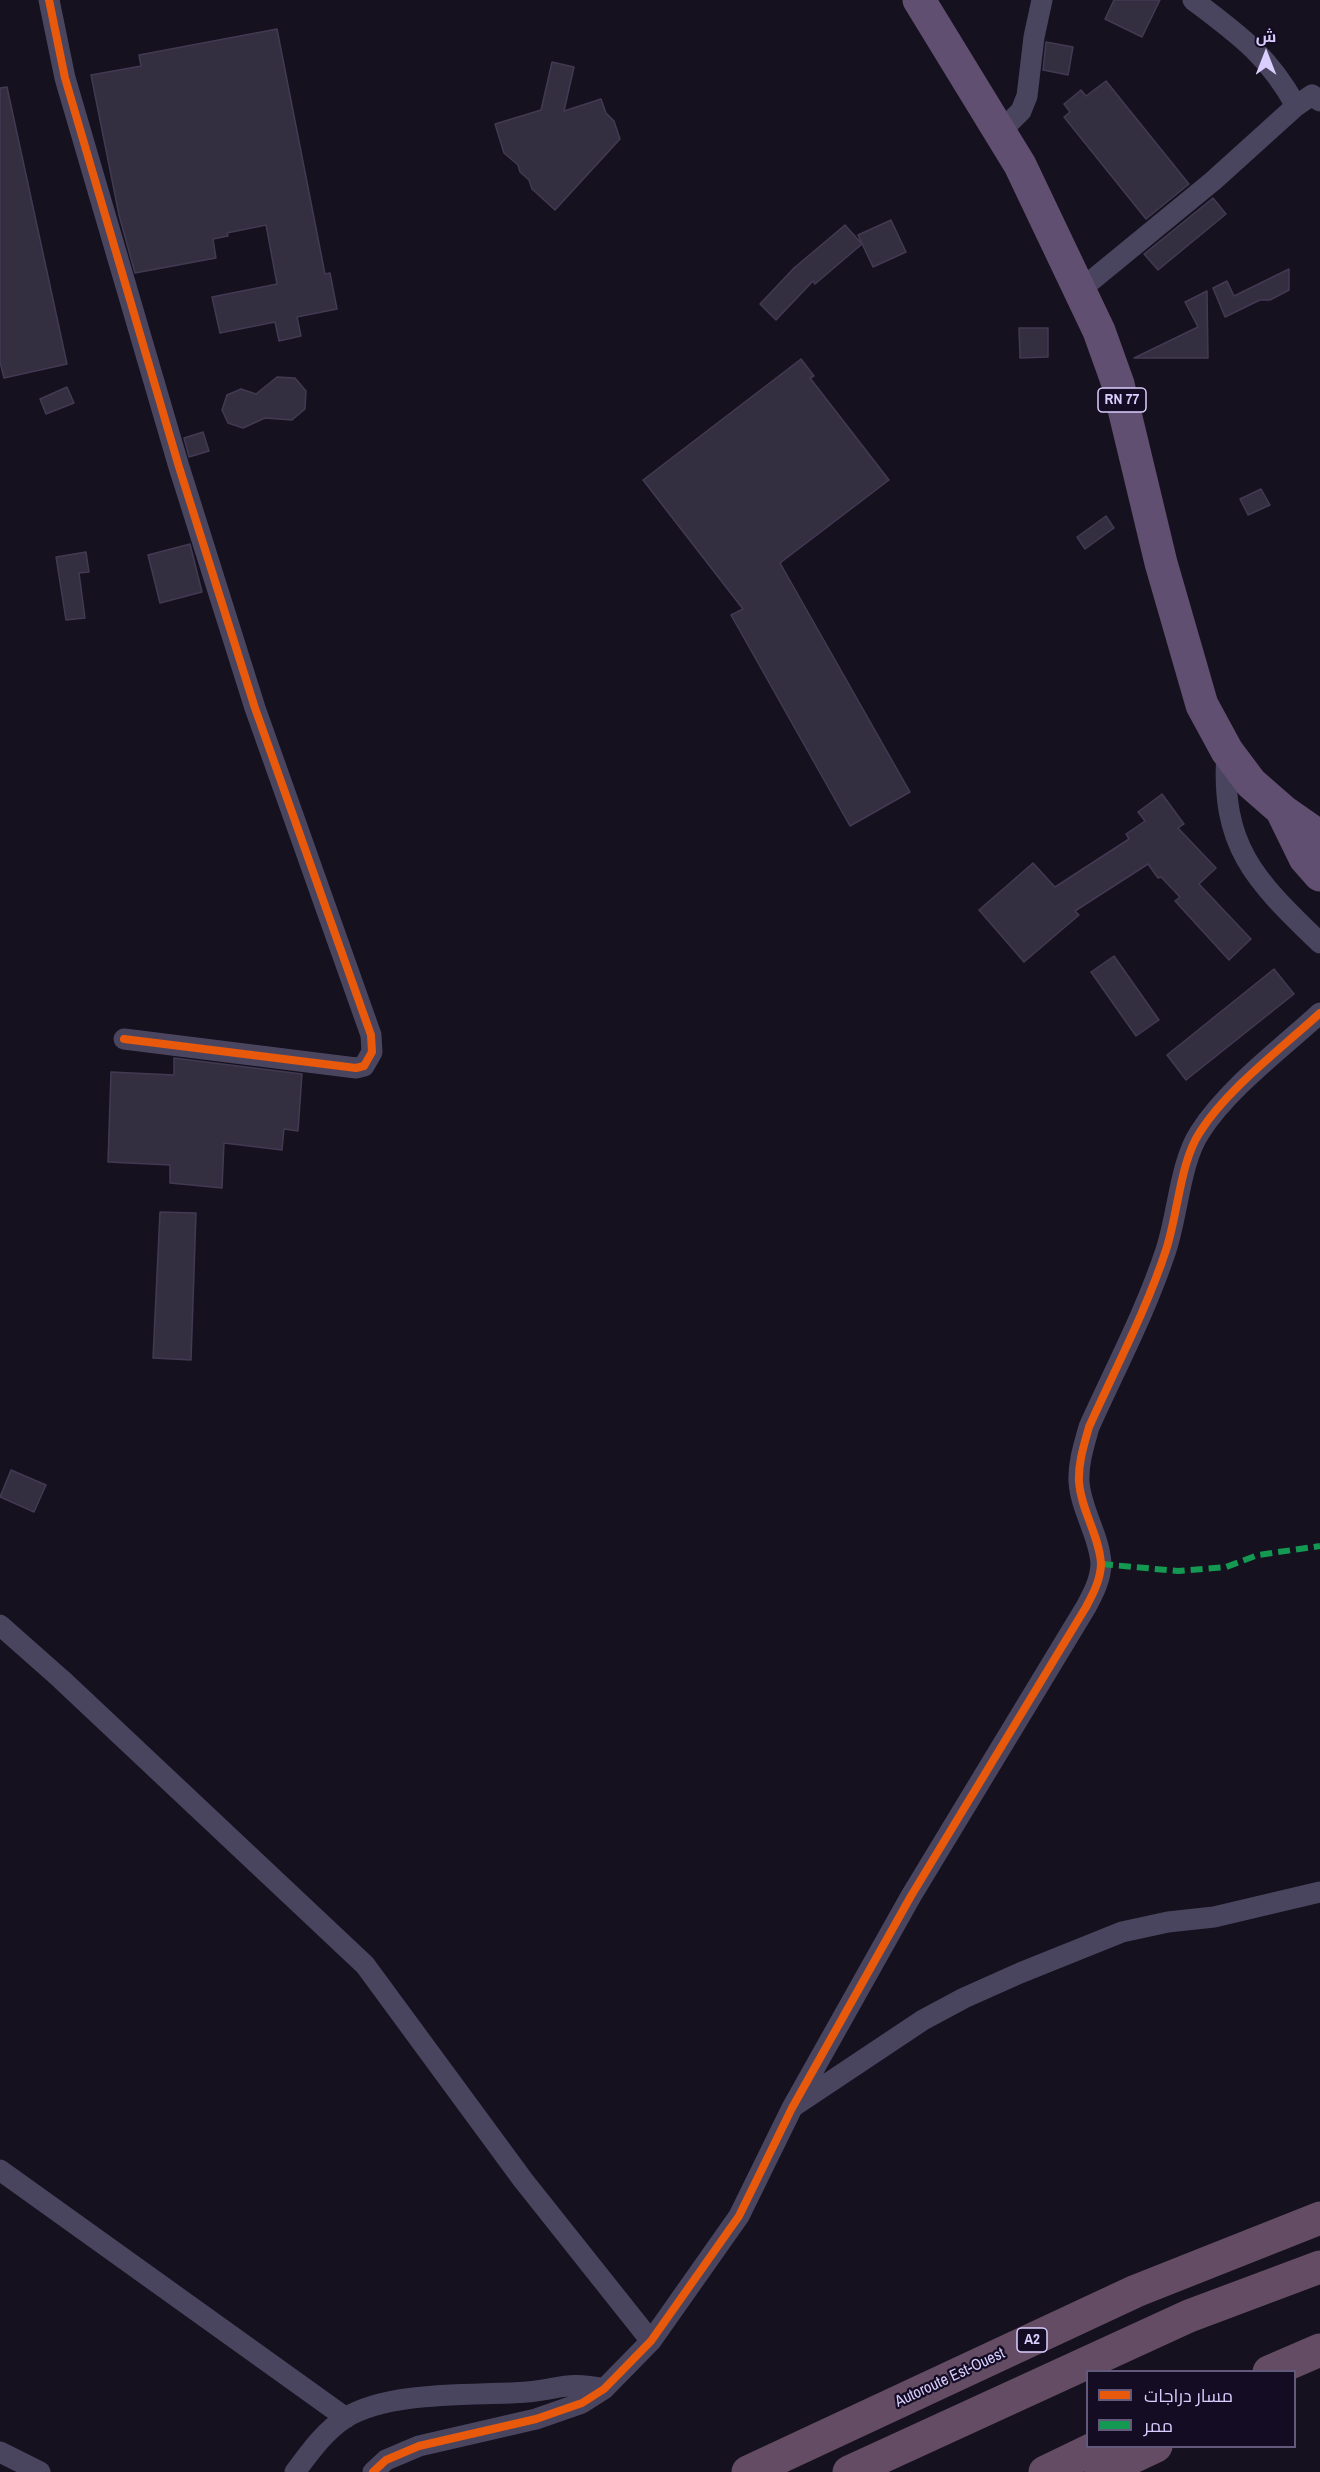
<!DOCTYPE html>
<html>
<head>
<meta charset="utf-8">
<style>
  body { margin:0 }
  #map { position:relative; width:1320px; height:2472px; overflow:hidden; background:#15111e; font-family:"Archivo Narrow",Cairo,sans-serif }
  canvas { display:block }
  .legend { position:absolute; left:1086px; top:2370px; width:210px; height:78px; box-sizing:border-box; background:#130c23; border:2px solid #635a7b; margin:0; padding:8px 10px; list-style:none; font-size:18px; color:#daceff }
  .legend li { display:flex; align-items:center; gap:12px; height:30px }
  .legend b { width:30px; border:2px solid #635a7b }
  .north { position:absolute; left:1236px; top:24px; width:60px; height:60px; -webkit-text-stroke:4px #130c23; paint-order:stroke; rotate:0deg; font-size:16px; font-weight:700; line-height:24px; text-align:center; color:#daceff }
  .north::after { content:''; display:block; margin:auto; width:21px; height:27px; background:#daceff; clip-path:polygon(50% 0,100% 100%,50% 72%,0 100%) }
</style>
</head>
<body>
<div id="map">
<canvas width="1320" height="2472"></canvas>
<ul class="legend">
<li><b style="height:8px;background:#e8590c"></b>مسار دراجات</li>
<li><b style="height:8px;background:#139951"></b>ممر</li>
</ul>
<div class="north">ش</div>
</div>
<script>
const c = document.querySelector('canvas').getContext('2d');
c.lineJoin = 'round';
function fillPath(path, color) { c.fillStyle = color; c.fill(path, 'evenodd'); }
function trace(path, color, width, dash) { c.strokeStyle = color; c.lineWidth = width; c.lineCap = dash ? 'butt' : 'round'; c.setLineDash(dash || []); c.stroke(path); }
function drawText(font, color, halo, rows, align = 'center') {
  c.font = font + ' "Archivo Narrow",sans-serif'; c.lineWidth = 4.5; c.setLineDash([]); c.textBaseline = 'middle'; c.strokeStyle = halo; c.fillStyle = color; for (const [text, x, y, turn = 0] of rows) {
    c.save(); c.translate(x, y); c.rotate((+turn || 0) * Math.PI / 180); c.textAlign = isNaN(turn) ? turn : align; if (halo) c.strokeText(text, 0, 0); c.fillText(text, 0, 0); c.restore();
  }
}
const building = new Path2D(`
  M1114 0H1160L1142 37 1105 19Z
  M277 29 325 274 330 273 337 309 297 317 301 336 279 341 275 322 220 333 212 297 277 284 266 225 227 233 228 236 213 239 216 258 135 273 119 215 91 75 141 66 139 55Z
  M1046 42 1073 47 1068 75 1043 70Z
  M552 62 574 67 564 111 601 99 606 113 614 121 620 139 555 210 532 189 529 180 520 172 518 165 504 153 495 124 541 110Z
  M1106 81 1189 184 1146 219 1064 117 1070 112 1064 104 1081 90 1086 96Z
  M7 87 67 364 4 378 0 362V88Z
  M1213 198 1226 214 1158 270 1144 254Z
  M891 220 906 252 873 267 858 235Z
  M845 225 862 244 815 284 813 281 776 320 760 304 794 268Z
  M1289 269V290L1270 300H1260L1225 317 1213 288 1227 281 1234 296Z
  M1207 291 1208 358H1134L1198 327 1185 302Z
  M1019 328H1048V357L1020 358Z
  M801 359 814 376 810 378 889 480 780 563 910 792 850 826 731 615 743 609 643 480Z
  M277 377 295 378 306 391 305 409 292 420 265 418 243 428 228 423 222 410 227 395 241 389 256 394Z
  M67 387 74 403 46 414 40 399Z
  M203 432 209 451 189 457 184 438Z
  M1261 489 1270 505 1248 515 1240 499Z
  M1106 516 1114 528 1085 549 1077 537Z
  M190 544 202 592 160 603 148 555Z
  M86 552 89 572 79 573 85 618 66 620 56 557Z
  M1162 794 1184 824 1178 828 1216 868 1199 884 1251 939 1229 960 1175 901 1180 897 1161 877 1158 878 1148 864 1075 911 1079 915 1024 962 979 910 1033 863 1055 887 1129 839 1126 834 1145 821 1138 812Z
  M1114 956 1159 1020 1136 1036 1091 972Z
  M1274 969 1294 994 1186 1080 1167 1055Z
  M174 1058 302 1074 298 1131 284 1129 282 1150 224 1143 222 1188 170 1183V1165L108 1162 111 1072 174 1075Z
  M160 1212 196 1213 191 1360 153 1358Z
  M11 1470 46 1485 34 1512 0 1497Z`);
const street = new Path2D(`
  M49 0 65 78 179 467 255 708 371 1035 372 1052 364 1066 356 1068 124 1039
  M1296 106 1312 95 1320 101
  M1001 131 1021 111 1027 96 1034 37 1042 0
  M1080 290 1213 181 1296 106C1268 55 1238 34 1193 0
  M1227 751C1220 847 1255 880 1320 943
  M0 1625 61 1679 365 1965 523 2180 651 2341
  M794 2106 923 2020 964 1998 1020 1973 1122 1932 1168 1922 1214 1917 1320 1892
  M0 2170 346 2418
  M0 2452 40 2472
  M295 2472C310 2452 324 2432 345 2418 390 2390 475 2396 527 2392 560 2389 568 2381 604 2389
  M373 2472 386 2460 419 2446 536 2419 582 2403 604 2389 651 2341 739 2216 792 2108 911 1896 1086 1607C1093 1594 1101 1579 1101 1563 1099 1535 1081 1510 1079 1482 1078 1463 1084 1445 1089 1427 1115 1369 1146 1311 1166 1250 1178 1214 1180 1162 1200 1132 1227 1089 1282 1048 1320 1013`);
const primary = new Path2D(`
  M919 0 1020 165 1099 331 1118 384 1161 563 1202 705 1227 751 1251 783 1283 811 1320 837
  M1283 813 1305 858 1320 875`);
const highway = new Path2D(`
  M1269 2372 1320 2350
  M748 2472 1136 2291 1320 2218
  M849 2472 1189 2316 1320 2267
  M1045 2472 1099 2446
  M1101 2472 1156 2446`);
const quiet = new Path2D(`
  M1101 1564 1178 1571 1226 1567 1258 1555 1320 1546`);
const cycleway = new Path2D(`
  M49 0 65 78 179 467 255 708 371 1035 372 1052 364 1066 356 1068 124 1039
  M373 2472 386 2460 419 2446 536 2419 582 2403 604 2389 651 2341 739 2216 792 2108 911 1896 1086 1607C1093 1594 1101 1579 1101 1563 1099 1535 1081 1510 1079 1482 1078 1463 1084 1445 1089 1427 1115 1369 1146 1311 1166 1250 1178 1214 1180 1162 1200 1132 1227 1089 1282 1048 1320 1013`);
const shields = [
  [1122,400,48],
  [1032,2340,30]
];
const shieldNames = [
  ["RN 77",1122,400],
  ["A2",1032,2340]
];
const streetNames = [
  ["Autoroute Est-Ouest",950,2378,-25]
];
fillPath(building, '#342f40');
trace(building, '#423a53', 1.5);
trace(street, '#4a455f', 21);
trace(primary, '#604f70', 33);
trace(highway, '#644c64', 33);
trace(quiet, '#139951', 6, [12, 6]);
trace(cycleway, '#e8590c', 8);
for (const [x, y, w] of shields) { const box = new Path2D(); box.roundRect(x - w / 2, y - 12, w, 24, 4.5); c.fillStyle = '#130c23'; c.fill(box); trace(box, '#daceff', 1.5); }
drawText('bold 15px', '#daceff', null, shieldNames);
drawText('16px', '#daceff', '#130c23', streetNames);
</script>
</body>
</html>
